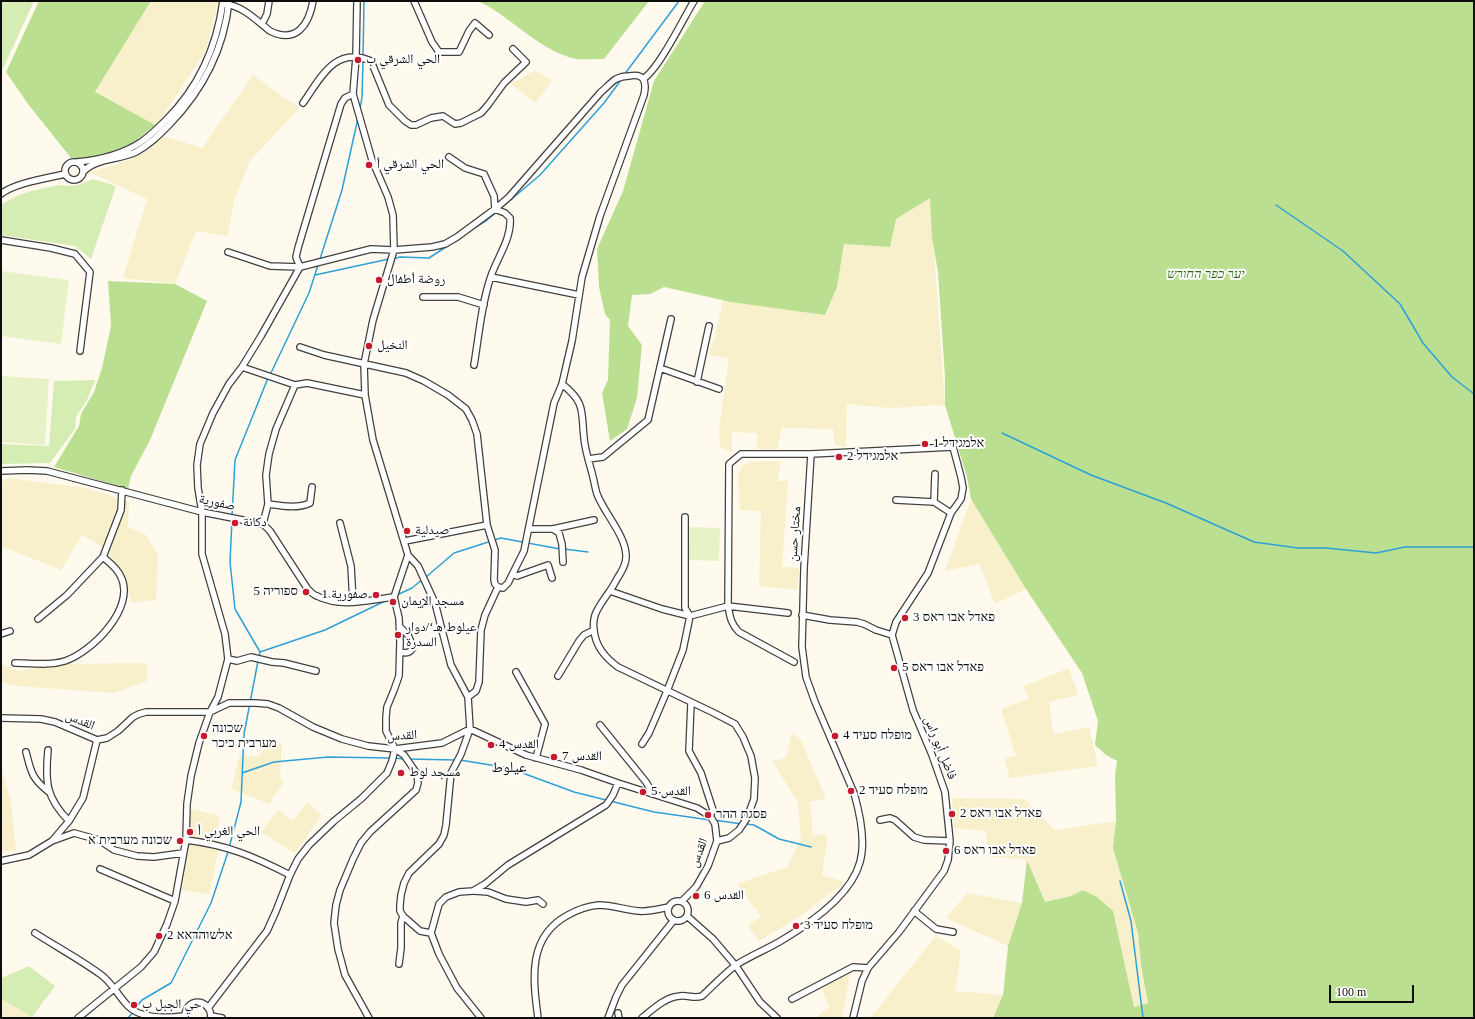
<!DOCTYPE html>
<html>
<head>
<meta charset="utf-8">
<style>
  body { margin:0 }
  #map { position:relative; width:1475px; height:1019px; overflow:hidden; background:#fffaed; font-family:"Times New Roman",serif }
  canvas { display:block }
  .frame { position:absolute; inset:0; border:2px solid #0d0d0d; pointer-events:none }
  .scale { position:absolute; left:1329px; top:985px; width:85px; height:18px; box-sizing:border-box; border:2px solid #0d0d0d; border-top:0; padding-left:5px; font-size:12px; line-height:14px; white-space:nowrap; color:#0d0d0d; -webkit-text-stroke:3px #fff; paint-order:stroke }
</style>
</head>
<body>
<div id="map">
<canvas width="1475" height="1019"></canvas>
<div class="frame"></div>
<div class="scale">100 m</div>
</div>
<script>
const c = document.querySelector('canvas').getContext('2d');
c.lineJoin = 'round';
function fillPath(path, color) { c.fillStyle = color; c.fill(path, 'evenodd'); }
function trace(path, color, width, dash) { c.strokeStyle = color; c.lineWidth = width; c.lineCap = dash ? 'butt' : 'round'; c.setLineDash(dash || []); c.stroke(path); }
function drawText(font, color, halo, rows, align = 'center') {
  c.font = font + ' "Times New Roman","Noto Naskh Arabic",Heebo,serif'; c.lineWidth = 4; c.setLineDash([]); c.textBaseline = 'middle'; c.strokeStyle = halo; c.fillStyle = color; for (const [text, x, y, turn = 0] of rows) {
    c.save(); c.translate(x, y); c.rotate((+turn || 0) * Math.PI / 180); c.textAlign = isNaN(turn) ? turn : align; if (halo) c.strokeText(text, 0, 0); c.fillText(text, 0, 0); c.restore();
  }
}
const farmland = new Path2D(`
  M151 1H219L205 52 159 122 155 125 95 93Z
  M535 70 552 81 535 103 511 84Z
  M253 75 299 108 250 161 234 200 228 236 196 231 175 284 123 278 147 199 89 172 115 165 136 157 149 150 163 136 202 148Z
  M930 197 945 405 890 408 847 404 846 447 835 445 833 429 782 428 777 449H757V433L732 432V452L720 447 719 430 729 358 708 355 716 333 723 300 825 315 837 287 844 244 889 247 896 219Z
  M781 461 777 481H788L782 567 799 568 797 590 759 586 761 511 740 510 738 475 742 466 752 462Z
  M7 478 87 488 129 502 128 527 146 535 158 555 156 600 132 603 123 572 102 547 82 535 61 570 1 546V483Z
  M971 499 1026 589 995 604 979 564 945 571Z
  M147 663V681L114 693 17 686 1 682V664L18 671 65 664Z
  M1069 668 1078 695 1049 702 1053 734 1089 727 1098 766 1010 778 1004 758 1016 756 1001 709 1028 699 1024 686Z
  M792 733 801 740 826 799 810 802 813 835 825 834 827 839 822 875 845 882 799 917 759 941 748 926 761 916 737 884 787 867 801 840 798 802 772 761 786 758Z
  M282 744 280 779 284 782 269 804 231 789 240 755 259 757 266 745Z
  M1 767 11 801 16 850 1 852Z
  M952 798 1024 799 1055 830 1116 821 1113 848 1138 933 1141 965 1148 1003 1134 1007 1113 911 1083 890 1071 896 1045 902 1027 860 988 856 986 831 954 828Z
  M307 802 322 815 295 853 261 832 278 810 293 821Z
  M191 809 220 816 215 848H219L209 894 181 890 183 885Z
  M967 893 1022 903 1008 946 946 918Z
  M936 936 961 951 955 991 1003 995 993 1018H870Z
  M850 973 842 1018H819L818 1015 829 1007 822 988Z
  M1 999 32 1017 34 1018H1Z`);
const green = new Path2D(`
  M1 1H34L1 73Z
  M93 179 116 186 91 259 75 246 1 235V205C20 192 38 189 60 185 64 185 68 186 72 186 80 185 86 182 93 179Z
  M95 380 87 400 76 417 75 429 50 463 1 464V444L49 446 54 381Z
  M29 966 55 986 32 1017 1 999V978Z`);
const forest = new Path2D(`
  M39 1H151L95 92 155 125 133 143 117 150 75 163 28 104 6 72Z
  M478 1H649L604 59C595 59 584 60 576 59 539 51 512 17 478 1Z
  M705 1H1474V1018H993L1003 995 1008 946 1022 903 1027 860 1045 902 1071 896 1083 890 1097 897 1113 911 1134 1007 1148 1003 1141 965 1138 933 1113 848 1116 821 1115 775 1117 761 1106 755 1095 745 1098 721 1082 673 1026 589 971 499 967 477 945 405V377L938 272 932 238 930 198 896 219 890 247 844 244 837 287 825 315 731 302 664 287 650 294 632 295 628 326 642 345 637 398 627 429 610 441 602 393 608 380 610 320 605 314 599 287 597 249 623 191 654 81Z
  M108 281 175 284 207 301 150 440 131 476 128 489 54 467 79 426 81 414 94 392 102 368 111 326Z`);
const pitch = new Path2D(`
  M1 271 69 280 61 344 1 336Z
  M1 376 49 379 45 445 1 442Z
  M690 527 720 528 719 561 688 560Z`);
const stream = new Path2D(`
  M363 57 364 1
  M624 75 679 1
  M360 109 362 97 363 61
  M1276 205 1343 251 1400 304 1423 343 1452 377 1474 394
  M500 209 540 175 604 103 621 80
  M462 236 487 220 497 212
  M320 259 342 190 358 118
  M393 259 400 257 429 258 452 243
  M315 275 389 259
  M270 375 309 293 318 265
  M1002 433 1091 475 1166 503 1254 542 1298 548H1326L1376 553 1405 547H1474
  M232 516 235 460 268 378
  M232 520 230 562 235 609 260 652 259 657
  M564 549 588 552
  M426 577 454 553 501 538 560 549
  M397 595 412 588 423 579
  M260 652 325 630 385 601
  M394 758 404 759
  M408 759 456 760
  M460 760 509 768 574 792 654 812 710 820
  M242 773 274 762 328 757 390 758
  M714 820 742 824
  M746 824 754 825 779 839 811 847
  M1120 881 1131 921 1143 1018
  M135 1009 142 1000 171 983 211 903 228 852 241 802 244 734 258 661
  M128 1018 133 1012`);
const minor = new Path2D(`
  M357 1 356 57 353 94 372 160 388 197 393 215 394 250 373 320 364 364 365 395 373 440 408 555 418 566 435 603 451 665 468 697 470 729 461 754 451 773 446 825 444 835 439 844 409 873 404 883 401 895 400 905V911L403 916 420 931 431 933 439 904 446 897 459 892 473 891 485 884 508 865 606 805 613 795 618 783
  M414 1 432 42 439 52H459L469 31 475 23 489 35
  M225 4C243 6 256 20 270 31 296 44 309 25 313 1
  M262 24 267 14 269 1
  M643 79C659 69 683 19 694 1
  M303 103C320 79 335 45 371 61L389 105 405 121 411 125H416L431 118 443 116 455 124 461 123 481 113 488 105 504 83 526 62 513 49
  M449 157 465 168 484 174 494 196 495 209 505 213 510 218C512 238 497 258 491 276 481 305 479 336 474 365
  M65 171a9 9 0 1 1 18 0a9 9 0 1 1-18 0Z
  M77 162C98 160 123 154 141 142 150 136 158 128 166 120 199 87 217 46 223 1
  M83 172C95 158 120 160 136 152 149 145 159 135 169 125 202 91 224 49 229 1
  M1 194C14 183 48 178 65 174
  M1 240 51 248 75 254 90 272 80 351
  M228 252 270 266 300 267 371 249 394 250 432 247 445 244 457 237 495 209 509 197 601 92C606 88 611 82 616 79 620 77 624 76 629 76 644 73 647 81 644 95L600 216 582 277 572 341 562 384 554 403 524 551 508 583 503 588 498 587
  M491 277 579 295
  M423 297H458L484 305
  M300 347 324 355 406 373 424 381 448 395 466 409 472 420 477 434 487 525 495 550 494 580 495 584 498 587 485 615 481 630 479 682 476 691 468 697
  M242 367 295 385
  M660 368 719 389
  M697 382 709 326
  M562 384C586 403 581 411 584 438 585 450 589 462 592 473 594 480 595 488 597 494 604 513 627 537 626 557 626 563 623 569 620 574 616 580 613 587 609 592 598 608 590 616 595 636 598 650 607 659 618 667L714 713 735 724 743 737 751 756 755 778 754 799 747 818 739 830 729 838 717 841
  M588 459 603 457 648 420 671 319
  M1 471 27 470 47 471 202 512 263 524 270 531 307 588C310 591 313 595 317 596 341 608 369 600 394 597
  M896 500 934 502 951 513
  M934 502 935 474
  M268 504C282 506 297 509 310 503L312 487
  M340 523 351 566 353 602
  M263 524 268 504 266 475 269 454 276 429 295 385 307 383 365 395
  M529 529H553L594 520
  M553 529 559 533 562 544 563 562
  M405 541 487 525
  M513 574 517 576 548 565 552 578
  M610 591 662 609 690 616 728 606 788 613
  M802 615 830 620 857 622 864 624 876 630 892 635
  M38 619 67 595 103 557 121 510 122 490
  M400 627 408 635 413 647C410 654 406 653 400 652
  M1 634 10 631
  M228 659 237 661 251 657 272 662 284 663 316 671
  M794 662 739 632C731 624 730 617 728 606L729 464 741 454H811L953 447 961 477 963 488 961 499 951 513 928 573 896 622 892 635 913 710 932 755 945 792 950 841 948 860 944 871 899 932 868 968 862 981 853 1018
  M15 663C31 663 49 666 65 661 92 652 136 608 121 577 118 569 109 562 103 557
  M516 672 545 724 536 758
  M558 676 579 641 584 635 594 630
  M691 703 689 751 701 773 713 810 710 816
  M1 718 41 719 55 722 97 740 107 738 118 731 133 717 139 714 146 712H210L229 703H256L268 704 279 708 313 727 342 739 368 746 395 749 442 743 470 729 526 755 581 770 618 783 697 808 710 816 715 824 717 841 708 866 696 887 682 901
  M600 725 646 782 653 794
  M642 744 649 733 667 691 683 650 690 616 685 608V517
  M48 750C45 782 46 798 69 821
  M26 752C31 772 32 779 49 792
  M880 820 890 818 895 820 914 837 924 840 950 841
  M186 840C227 845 253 856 290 875
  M52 841 74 833 99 840 114 850 137 856 154 857 183 853
  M1 861 29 855 52 841 69 821 83 798 97 740
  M100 869 175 901
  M474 891 488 892 506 899 526 902 538 900 543 904
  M668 911a10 10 0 1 1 20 0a10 10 0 1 1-20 0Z
  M914 911 936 929 953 932
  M687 916 713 939 736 966 760 1002 777 1018
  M35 933C57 947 79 959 100 974 112 982 118 996 128 1006 141 1019 168 1018 184 1016
  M431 933 439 954 457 988 481 1018
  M399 964 401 948V923L403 916
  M792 999 853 967 868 968
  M208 1008 267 931 276 911 290 875 298 859 309 845 334 821 362 798 387 773 392 761 395 749 386 731V717L387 707 394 690 399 676 400 642 399 618 394 597 408 555
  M618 1013 619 1018
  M211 1016 222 1018
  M78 1018 141 967 154 952 167 924 175 901 186 840 187 804 191 776 199 743 210 712 218 697 228 659 225 634 202 554V512L198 488 197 465 200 444 213 413 229 384 242 367 261 336 300 267 296 257 298 248 341 104 345 98 353 94
  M185 1018C184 997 211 997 211 1018
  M369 1018 345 975 338 949 334 923 336 905 340 890 353 859 361 843 370 832 416 790 418 783 417 774 404 755 395 749
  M538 1018C533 979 527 937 568 915 577 910 588 906 599 905 613 905 625 910 639 911 649 912 659 909 669 907
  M608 1018 616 997 622 985 674 920
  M642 1018C653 1009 665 997 680 996 688 995 695 999 702 996 713 986 724 974 736 965 750 956 765 950 779 942 808 925 851 896 860 862 866 841 860 814 854 793L815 702 806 677 802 647 804 568 811 454`);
const markers = [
  [358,60,4,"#c81a2f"],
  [369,165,4,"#c81a2f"],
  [379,280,4,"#c81a2f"],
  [369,346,4,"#c81a2f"],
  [925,444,4,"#c81a2f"],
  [839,457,4,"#c81a2f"],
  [235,523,4,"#c81a2f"],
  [407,531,4,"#c81a2f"],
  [306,592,4,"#c81a2f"],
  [376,595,4,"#c81a2f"],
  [393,602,4,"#c81a2f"],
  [905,618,4,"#c81a2f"],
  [398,635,4,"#c81a2f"],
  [894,668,4,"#c81a2f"],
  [204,736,4,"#c81a2f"],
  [835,736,4,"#c81a2f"],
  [491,745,4,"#c81a2f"],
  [554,757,4,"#c81a2f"],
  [401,773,4,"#c81a2f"],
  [851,791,4,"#c81a2f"],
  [643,792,4,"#c81a2f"],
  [952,814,4,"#c81a2f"],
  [708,815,4,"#c81a2f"],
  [190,832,4,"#c81a2f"],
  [180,841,4,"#c81a2f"],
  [946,851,4,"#c81a2f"],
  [696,896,4,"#c81a2f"],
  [796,926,4,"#c81a2f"],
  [159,936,4,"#c81a2f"],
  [134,1005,4,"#c81a2f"]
];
const poiNames = [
  ["الحي الشرقي ب",366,60],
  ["الحي الشرقي أ",377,165],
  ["روضة أطفال",387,280],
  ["النخيل",377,346],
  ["אלמגידל 1",933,444],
  ["אלמגידל 2",847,457],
  ["دكانة",243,523],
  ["صيدلية",415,531],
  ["ספוריה 5",298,592,"right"],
  ["صفورية 1",368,595,"right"],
  ["مسجد الإيمان",401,602],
  ["פאדל אבו ראס 3",913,618],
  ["عيلوط هـ‘/دوار",406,628],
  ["السدرة",406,643],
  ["פאדל אבו ראס 5",902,668],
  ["שכונה",212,729],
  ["מערבית כיכר",212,744],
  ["מופלח סעיד 4",843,736],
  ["القدس 4",499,745],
  ["القدس 7",562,757],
  ["مسجد لوط",409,773],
  ["מופלח סעיד 2",859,791],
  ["القدس 5",651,792],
  ["פאדל אבו ראס 2",960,814],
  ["פסגת ההר",716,815],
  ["الحي الغربي أ",198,832],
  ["שכונה מערבית א",172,841,"right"],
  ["פאדל אבו ראס 6",954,851],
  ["القدس 6",704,896],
  ["מופלח סעיד 3",804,926],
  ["אלשוהדאא 2",167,936],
  ["حي الجبل ب",142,1005]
];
const parkNames = [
  ["יער כפר החורש",1206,275]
];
const streetNames = [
  ["صفورية",217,503,12],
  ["مختار حسن",795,534,-86],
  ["القدس",80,721,22],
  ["القدس",402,736,-3],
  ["فاضل أبو راس",940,748,68],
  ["القدس",699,853,-69]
];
const quarterNames = [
  ["عيلوط",509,768]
];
fillPath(farmland, '#f7f0ca');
fillPath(green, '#d5edb3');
fillPath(forest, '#badf91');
fillPath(pitch, '#e7f3c6');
trace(stream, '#2ea0d8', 1.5);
trace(minor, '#404040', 8);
trace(minor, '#fff', 5.5);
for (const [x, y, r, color] of markers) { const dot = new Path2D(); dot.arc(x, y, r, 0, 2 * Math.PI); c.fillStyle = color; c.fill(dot); trace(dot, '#fff', 1.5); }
drawText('13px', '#0d0d0d', '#fff', poiNames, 'left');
drawText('italic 13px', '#2f6a18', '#fff', parkNames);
drawText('13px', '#0d0d0d', '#fff', streetNames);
drawText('15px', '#0d0d0d', '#fff', quarterNames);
</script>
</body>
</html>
